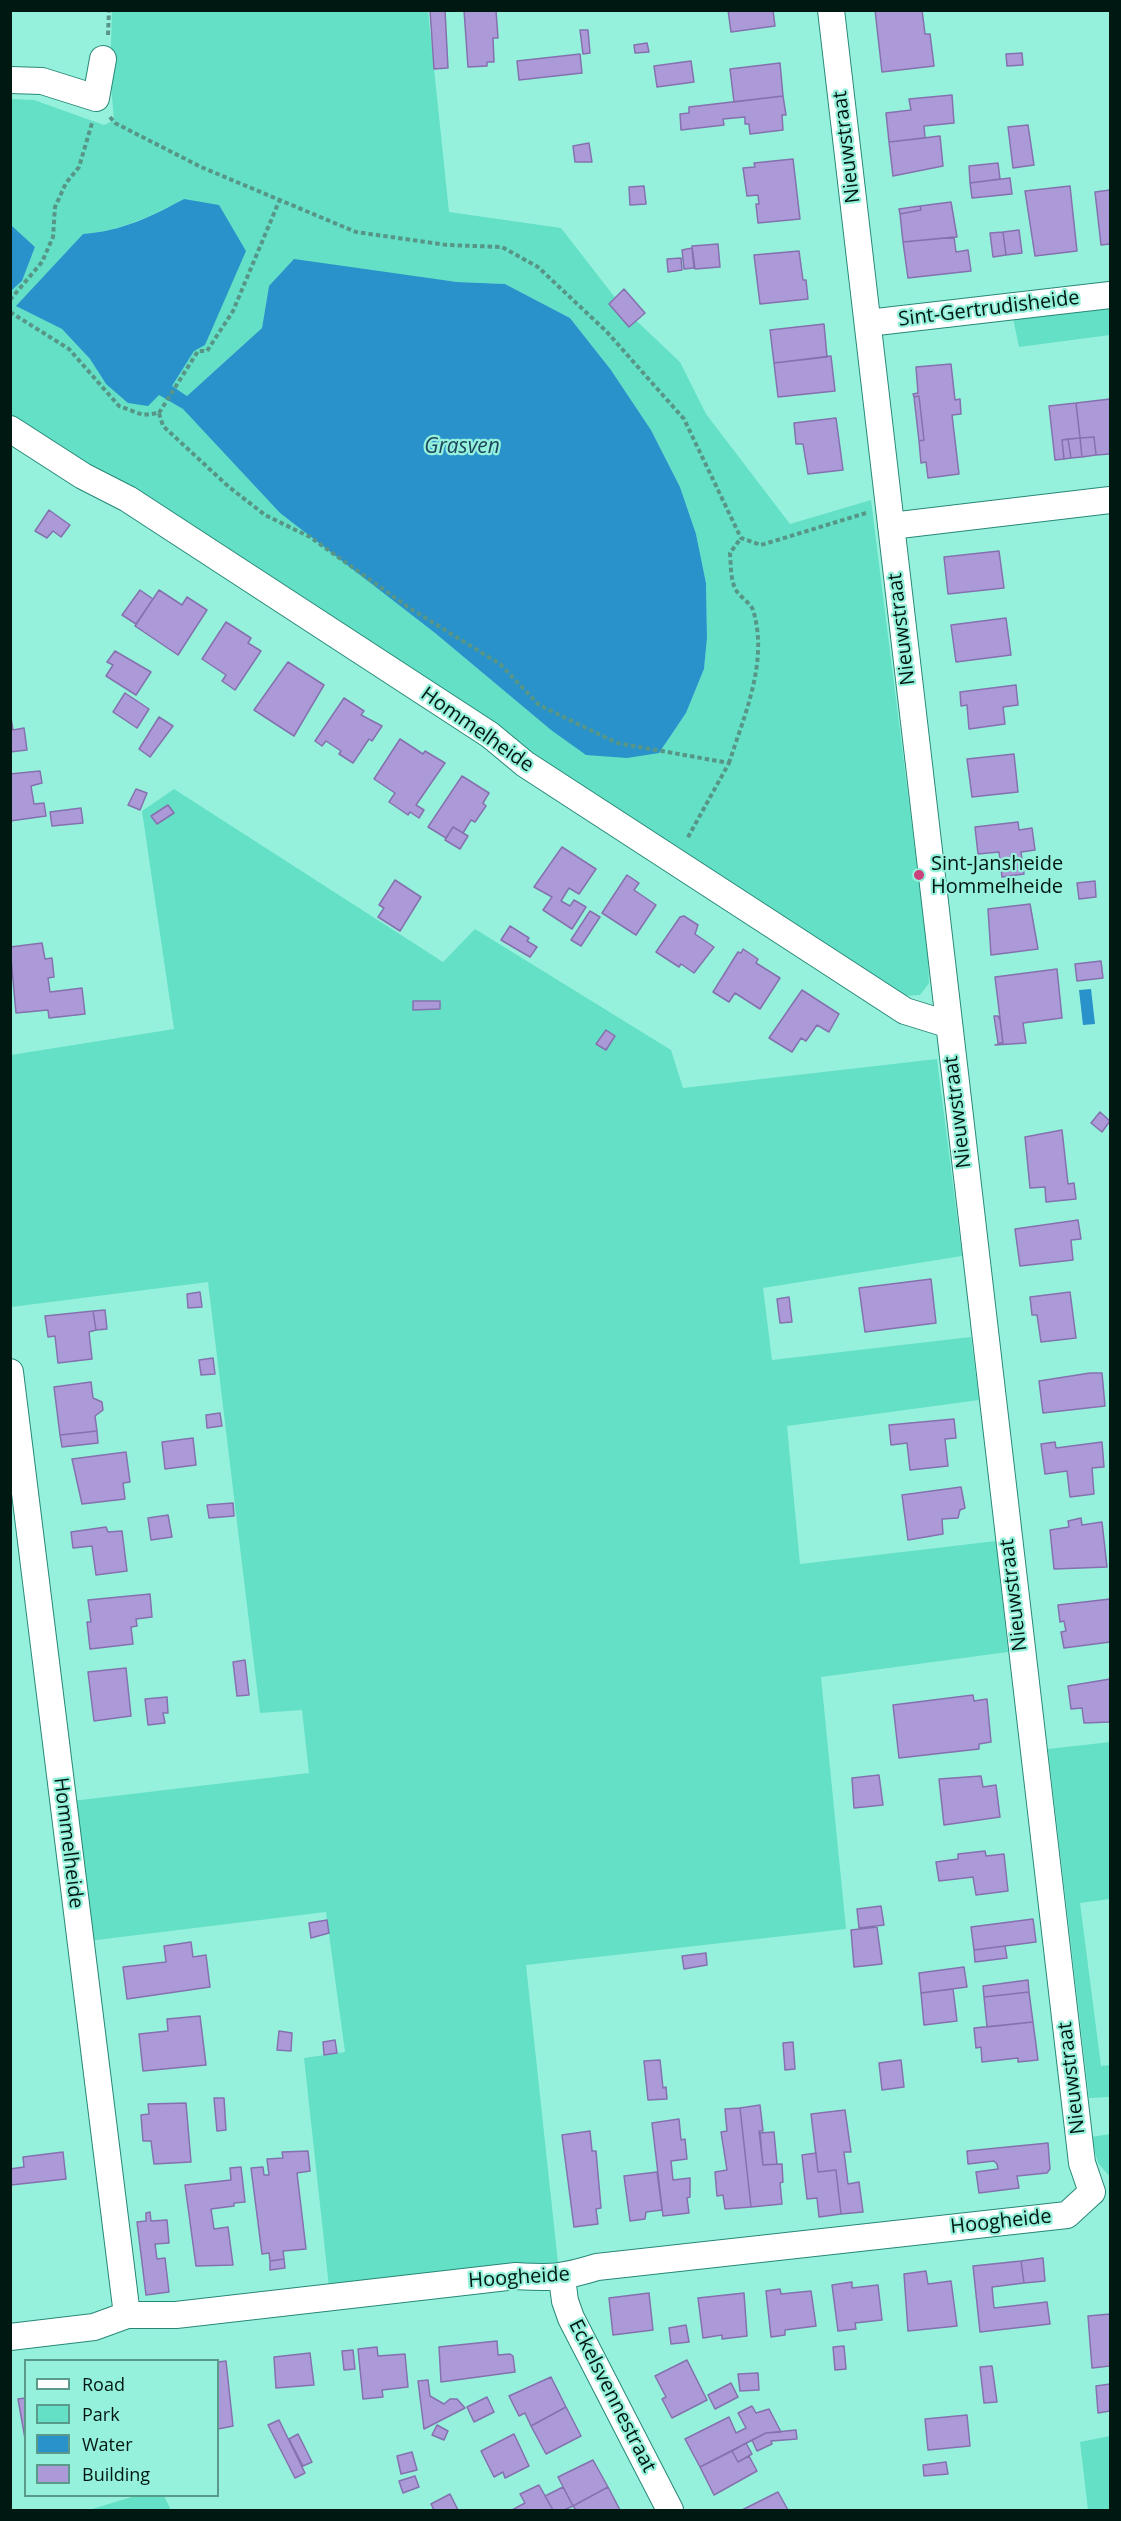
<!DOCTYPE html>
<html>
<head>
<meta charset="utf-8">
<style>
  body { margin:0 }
  #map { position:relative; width:1121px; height:2521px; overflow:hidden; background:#96f1dc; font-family:"Open Sans",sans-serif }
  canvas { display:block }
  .frame { position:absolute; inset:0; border:12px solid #001812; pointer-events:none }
  .legend { position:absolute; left:24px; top:2359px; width:195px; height:138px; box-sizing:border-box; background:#96f1dc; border:2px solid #5a9a8b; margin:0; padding:8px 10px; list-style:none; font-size:18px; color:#001812 }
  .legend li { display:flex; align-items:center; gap:12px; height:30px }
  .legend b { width:30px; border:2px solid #5a9a8b }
</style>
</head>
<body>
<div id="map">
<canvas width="1121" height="2521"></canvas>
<div class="frame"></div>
<ul class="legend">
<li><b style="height:8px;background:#fff"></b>Road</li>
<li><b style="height:16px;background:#64e0c6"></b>Park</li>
<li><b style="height:16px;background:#2992ca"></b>Water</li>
<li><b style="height:16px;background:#ac99d8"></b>Building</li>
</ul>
</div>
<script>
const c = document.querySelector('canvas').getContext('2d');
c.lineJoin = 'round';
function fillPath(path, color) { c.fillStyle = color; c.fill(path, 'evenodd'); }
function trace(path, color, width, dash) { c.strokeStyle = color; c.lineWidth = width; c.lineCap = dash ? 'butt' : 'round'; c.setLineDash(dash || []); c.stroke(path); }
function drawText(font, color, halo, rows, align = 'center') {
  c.font = font + ' "Open Sans",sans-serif'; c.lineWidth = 4.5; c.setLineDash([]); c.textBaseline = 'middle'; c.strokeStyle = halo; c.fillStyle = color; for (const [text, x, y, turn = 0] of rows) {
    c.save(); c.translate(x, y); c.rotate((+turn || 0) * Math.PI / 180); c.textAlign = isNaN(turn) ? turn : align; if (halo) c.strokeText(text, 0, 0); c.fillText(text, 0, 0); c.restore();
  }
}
const green = new Path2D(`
  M112 11H428L449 212 561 228 624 309 680 362 706 414 790 524 871 500 928 954 929 983 920 995 902 996 609 806 478 714 11 418V291L22 281 35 247 11 225V99L34 100 104 125 114 120 110 75ZM184 199 194 350 172 386 187 396 262 328 269 286 392 274 457 282 505 284 570 318 611 370 651 430 680 487 696 534 706 583 707 638 704 669 686 713 659 753 551 730 435 633 280 513 183 408 159 395 106 384 90 359 62 329 17 306 83 234C121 231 151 216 184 199Z
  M1110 306V335L1019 347 1013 318Z
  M174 789 443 962 475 929 671 1050 683 1088 937 1059 962 1256 763 1288 772 1360 971 1337 979 1400 787 1426 800 1564 996 1541 1008 1652 821 1677 846 1929 526 1965 558 2263 329 2287 304 2058 345 2052 326 1912 88 1941 72 1801 309 1773 302 1710 260 1713 208 1282 11 1307V1055L174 1029 142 811Z
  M1110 1742V1899L1080 1903 1101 2066 1110 2065V2097L1089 2098 1048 1749Z
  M1110 2134V2177L1098 2163 1091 2137Z
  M1110 2436V2510H1088L1080 2442Z
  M135 2496H164L171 2510H89Z`);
const water = new Path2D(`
  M184 199 219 205 246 251 205 345 194 351 172 386 187 396 262 328 269 286 294 259 457 282 505 284 570 318 611 370 651 430 680 487 696 534 706 583 707 638 704 669 686 713 659 753 627 758 586 755 551 730 435 633 280 513 183 409 159 395 148 406 128 403 106 384 90 359 62 329 16 306 83 234C122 231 150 217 184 199Z
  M11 225 35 247 22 281 11 291Z
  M1091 989 1095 1024 1083 1025 1079 990Z`);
const building = new Path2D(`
  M430 10H445L448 68 434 69Z
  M464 10H496L498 38H493L494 62H487V66L468 67Z
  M728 10H773L775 26 731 32Z
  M875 10H922L925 34H930L934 66 882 72Z
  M580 30H588L590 53 583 54Z
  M647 43 649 52 635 53 634 45Z
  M1022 53 1023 65 1007 66 1006 54Z
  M580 54 582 73 519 80 517 61Z
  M691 61 694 82 657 87 654 66Z
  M780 63 783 96 734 102 730 69Z
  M952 95 954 123 924 126 925 138 889 142 886 113 911 110 909 99Z
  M783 96 786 115H782L783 130 750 134 749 124H745V117L723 119 724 125 681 130 680 114 689 113V107Z
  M1028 125 1034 165 1013 168 1008 127Z
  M940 136 943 166 893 176 889 142Z
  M589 143 592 162H575L573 146Z
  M793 159 800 219 758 223 756 204H759L758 195 747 196 743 168 755 167 754 163Z
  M998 163 1000 179 970 183 969 166Z
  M1010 178 1012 194 972 198 970 183Z
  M644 186 646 204 630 205 629 187Z
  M1070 186 1077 251 1035 256 1025 191Z
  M1110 190V244L1101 245 1095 192Z
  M951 202 957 237 903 242 900 214 921 210 920 206Z
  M920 206 921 210 900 214 899 209Z
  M1019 230 1022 253 1006 255 1003 232Z
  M1003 232 1006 255 993 257 990 233Z
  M954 237 956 252 968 250 971 271 908 278 903 242Z
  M718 244 720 267 695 269 692 246Z
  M692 248 694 268 684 269 682 250Z
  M799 251 803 280H806L808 299 760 304 754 255Z
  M681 258 682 270 668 272 667 259Z
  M624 289 645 313 629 327 609 304Z
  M824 324 827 357 774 363 770 330Z
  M831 356 835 391 778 397 774 363Z
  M951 364 955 400 960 399 961 414 952 415 959 474 928 478 926 462 921 463 919 441 924 440 919 396 914 397 913 394 918 393 916 367Z
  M919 396 924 440 919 441 914 397Z
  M1110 399V454L1096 455 1094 437 1080 438 1076 403Z
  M1076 403 1080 438 1062 440 1064 459 1055 460 1049 406Z
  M836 418 843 470 808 474 803 444H796L794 423Z
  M1094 437 1096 455 1082 457 1080 438Z
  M1080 438 1082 457 1071 458 1068 439Z
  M1068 439 1071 458 1064 459 1062 440Z
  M49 510 70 525 61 537 53 531 47 538 35 531Z
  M999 551 1004 588 948 594 944 557Z
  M140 590 153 599 136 624 122 615Z
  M159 590 182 605 187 597 207 610 178 655 135 626Z
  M1006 618 1011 655 956 662 951 625Z
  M226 622 251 638 248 643 261 651 235 690 222 681 226 675 202 659Z
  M115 651 151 672 136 695 106 676 113 665 107 662Z
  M288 662 324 685 294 736 254 710Z
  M1016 685 1018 705 1003 707 1005 724 969 729 967 705 961 706 960 692Z
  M125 693 149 709 137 728 113 712Z
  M344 698 364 711 361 715 382 726 372 741 369 739 353 763 339 754 341 751 326 741 322 746 315 741Z
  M10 712 13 730 24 728 27 750 10 752Z
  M159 717 173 726 150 757 139 749Z
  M400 739 423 754 425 751 445 763 416 805 424 810 419 818 410 812 408 815 389 802 395 793 374 779Z
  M1014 754 1018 792 972 797 967 759Z
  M40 771 42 783 31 786 34 804 44 803 46 816 10 821V774Z
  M462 776 489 793 483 803 486 806 475 822 471 820 463 833 453 827 446 838 428 827Z
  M136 789 147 793 140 810 128 805Z
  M168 805 174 813 157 824 151 816Z
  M81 808 83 823 52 826 50 812Z
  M1018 822 1019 830 1032 828 1035 850 1021 852 1024 874 1002 877 999 852 978 854 975 827Z
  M453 827 468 836 460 849 445 840Z
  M562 847 596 869 579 894 569 888 561 901 570 906 574 900 586 907 572 929 543 910 552 897 534 887Z
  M627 875 639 883 634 890 656 905 636 935 602 913Z
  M395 880 421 897 400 931 378 917 384 908 379 905Z
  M1095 881 1096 897 1079 899 1077 883Z
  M1030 904 1038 949 991 955 988 909Z
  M590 911 600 917 581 946 571 940Z
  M684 916 698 925 695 934 714 947 694 973 681 964 679 967 656 952 680 917Z
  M510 926 529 938 527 941 537 947 530 957 501 940Z
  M42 943 45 959 52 958 54 977 48 978 50 992 82 988 85 1014 49 1018 48 1010 16 1013 10 947Z
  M743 949 758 959 756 963 780 978 760 1009 735 993 729 1002 713 992 738 952 741 953Z
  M1101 961 1103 978 1077 981 1075 964Z
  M1057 969 1062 1018 1023 1023 1026 1043 995 1045 1003 1043 995 977Z
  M802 990 839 1014 829 1032 817 1025 806 1041 801 1038 792 1052 769 1038Z
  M413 1001H440V1009L413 1010Z
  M994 1016H998L1000 1020 1003 1043H998Z
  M606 1030 615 1036 606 1050 596 1044Z
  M1100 1112 1110 1121 1102 1132 1091 1123Z
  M1062 1130 1068 1184 1074 1183 1076 1199 1046 1202 1045 1187 1030 1188 1025 1137Z
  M1078 1220 1081 1239 1071 1240 1073 1260 1020 1266 1015 1229Z
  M931 1279 936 1323 865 1332 859 1288Z
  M200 1292 202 1307 188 1308 187 1294Z
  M1070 1292 1076 1338 1041 1342 1037 1315H1032L1030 1297Z
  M789 1297 792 1322 780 1323 777 1299Z
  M105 1310 107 1329 96 1330 93 1311Z
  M93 1311 96 1330 89 1332 92 1359 58 1363 55 1336 48 1337 45 1316Z
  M213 1358 215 1374 201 1375 199 1360Z
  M1090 1373H1102L1105 1406 1043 1413 1039 1381Z
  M91 1382 93 1398 102 1402 103 1410 95 1416 97 1431 60 1435 54 1387Z
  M220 1413 222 1426 207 1428 206 1415Z
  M954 1419 956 1438 945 1439 948 1466 910 1470 907 1443 891 1445 889 1425Z
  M97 1431 98 1443 62 1447 60 1435Z
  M193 1438 196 1465 165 1469 162 1442Z
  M1055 1442 1056 1448 1102 1442 1104 1467 1092 1468 1094 1494 1070 1497 1067 1471 1045 1474 1041 1444Z
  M126 1452 130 1482 123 1483 125 1499 82 1504 72 1459Z
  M961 1487 965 1508 960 1510 958 1518 942 1519 943 1534 908 1540 902 1495Z
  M233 1503 234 1516 209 1518 207 1505Z
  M168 1515 172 1537 151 1540 148 1518Z
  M1081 1518 1082 1525 1102 1522 1107 1567 1054 1569 1050 1530 1069 1527 1068 1521Z
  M106 1527 108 1532 122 1531 127 1571 96 1575 92 1546 73 1548 71 1532Z
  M150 1594 152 1617 136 1619 137 1626 131 1627 133 1644 90 1649 87 1622H91L88 1600Z
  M1110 1599V1642L1064 1648 1061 1632 1066 1631 1064 1621 1060 1622 1058 1605Z
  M245 1660 249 1695 237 1696 233 1662Z
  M126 1668 131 1716 94 1721 88 1672Z
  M1110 1679V1722L1084 1723 1082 1708 1071 1709 1068 1686Z
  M973 1695 974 1701 987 1699 991 1742 979 1744V1749L899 1758 893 1705Z
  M167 1697 168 1713H163L165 1723 148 1725 145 1699Z
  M879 1775 883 1805 854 1808 852 1778Z
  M981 1776 983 1787 996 1785 1000 1817 944 1825 939 1779Z
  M985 1851 986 1856 1004 1854 1008 1891 976 1895 973 1877 939 1881 936 1862 958 1859V1854Z
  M881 1906 884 1925 859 1928 857 1909Z
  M1033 1919 1036 1942 974 1950 971 1927Z
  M327 1920 329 1933 311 1938 309 1923Z
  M877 1927 882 1964 854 1967 851 1930Z
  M191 1942 193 1957 206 1955 210 1987 127 1999 123 1967 166 1962 164 1946Z
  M1005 1946 1007 1958 975 1962 974 1950Z
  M706 1953 707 1965 684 1969 682 1956Z
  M964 1967 967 1987 921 1993 919 1973Z
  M1028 1980 1029 1992 984 1997 983 1986Z
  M953 1989 957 2021 924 2025 921 1993Z
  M1029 1992 1033 2022 987 2027 984 1997Z
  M200 2016 206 2065 143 2071 139 2034 168 2031 167 2019Z
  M1033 2022 1038 2060 1018 2062V2058L982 2062 981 2047 976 2048 974 2028Z
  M279 2031 292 2033 291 2051 277 2050Z
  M335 2040 337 2053 324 2055 323 2042Z
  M793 2042 795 2069 785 2070 783 2043Z
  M660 2060 663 2088 666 2087 667 2099 648 2100 644 2061Z
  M901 2060 904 2087 882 2090 879 2063Z
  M214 2098H224L226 2130 217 2131Z
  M186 2103 191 2162 154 2164 151 2141H143L141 2115 149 2114 148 2104Z
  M760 2105 763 2131H759L763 2165 782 2164 783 2182 780 2183 782 2204 751 2207 740 2108Z
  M740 2108 751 2207 725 2209 723 2195 717 2196 715 2172 727 2170 721 2132 727 2131 725 2109Z
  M845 2110 851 2152H844L848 2184 859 2182 863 2212 841 2214 836 2170 818 2172 811 2114Z
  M679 2119 681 2140 685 2139 687 2159 671 2161 673 2180 690 2178V2197L687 2198 689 2213 663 2216 652 2123Z
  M590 2131 592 2151H596L601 2208 596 2209 598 2224 574 2227 562 2135Z
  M774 2132 777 2164 763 2165 760 2133Z
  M1048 2143 1050 2169 1047 2173 1017 2176 1019 2188 979 2193 976 2172 998 2169 997 2164 994 2161 968 2164 967 2151Z
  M308 2151 310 2171 297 2173 306 2249 283 2251 284 2259 270 2261 269 2253 262 2254 251 2168 263 2167 264 2175H269L267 2159 283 2158 282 2152Z
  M63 2152 66 2179 11 2185 10 2169 24 2167 23 2157Z
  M816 2153 818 2172 836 2170 841 2214 819 2217 817 2198 807 2199 802 2155Z
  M241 2167 245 2202 234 2203V2206L211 2209 214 2229 228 2227 233 2265 196 2266 185 2185 231 2180 230 2168Z
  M657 2172 662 2210 646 2212 645 2219 630 2221 624 2176Z
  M150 2212 151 2221 167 2220 169 2243 155 2244 157 2259 165 2258 169 2292 146 2295 137 2222 146 2221V2213Z
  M1043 2258 1045 2281 1024 2283 1021 2261Z
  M284 2259 285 2268 270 2270V2261Z
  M1021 2261 1024 2283 992 2287 994 2308 1047 2302 1050 2324 980 2332 973 2266Z
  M926 2271 928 2284 951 2281 957 2326 908 2331 904 2274Z
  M852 2282V2288L878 2285 882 2320 855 2323 856 2329 838 2331 832 2285Z
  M780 2289 781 2294 811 2291 816 2326 785 2330V2335L771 2337 766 2291Z
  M649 2293 653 2330 613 2335 609 2298Z
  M744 2293 747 2336 722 2339V2335L703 2338 698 2298Z
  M1110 2314V2366L1092 2368 1088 2316Z
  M686 2325 689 2342 671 2344 669 2328Z
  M497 2341 498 2355 510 2354 513 2356 515 2372 441 2382 439 2347Z
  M844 2346 846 2369 835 2370 833 2347Z
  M377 2347 378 2356 405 2354 408 2387 382 2390 383 2397 363 2399 358 2349Z
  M353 2350 355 2369 344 2370 342 2351Z
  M310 2353 314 2385 276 2388 274 2357Z
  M687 2360 707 2400 672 2418 662 2399 666 2397 655 2376Z
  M226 2361 233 2426 218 2429V2362Z
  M992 2366 997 2402 984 2403 980 2367Z
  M758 2373 759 2390 740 2391 738 2374Z
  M551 2377 566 2407 531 2426 525 2413 519 2416 509 2396Z
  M428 2380 430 2396 444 2404 450 2399H457L465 2408 424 2429 418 2381Z
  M731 2383 738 2397 715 2409 708 2395Z
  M1110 2384V2411L1098 2413 1096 2386Z
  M487 2397 494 2412 474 2422 467 2407Z
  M26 2398V2444L18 2399Z
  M752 2406 756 2413 769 2409 781 2432 766 2433 700 2467 685 2439 729 2417 736 2433 746 2428 738 2413Z
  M566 2407 581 2436 546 2454 531 2426Z
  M967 2415 970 2446 928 2450 925 2419Z
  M279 2420 305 2473 295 2478 268 2425Z
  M437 2425 448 2431 444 2440 432 2435Z
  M796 2430 797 2439 771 2441 772 2444 757 2451 752 2440 766 2433Z
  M298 2434 312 2462 303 2466 289 2439Z
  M514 2434 529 2466 505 2478 503 2472 494 2477 481 2451Z
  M746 2443 752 2454 738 2462 732 2451Z
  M732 2451 738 2462 749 2456 757 2471 714 2495 700 2467Z
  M412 2452 417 2470 401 2474 397 2456Z
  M593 2460 608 2487 573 2506 558 2477Z
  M946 2462 948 2474 924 2476 923 2465Z
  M415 2476 419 2487 403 2493 399 2481Z
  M539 2485 553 2510H512L525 2503 520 2494Z
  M563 2487 573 2506 564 2510H553L545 2496Z
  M608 2487 620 2510H576L573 2506Z
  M778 2492 788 2510H742Z
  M450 2494 458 2510H434L431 2504Z`);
const path = new Path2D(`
  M108 35 109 10
  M110 117 115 123 201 167 356 232 447 245 502 247 538 267 607 332 684 419 741 538 761 545 866 513
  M10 300 42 262 53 237 55 207 66 183 79 167 92 123
  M10 312 69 349 119 406 143 415 159 413 163 426 229 487 265 515 310 537 411 609 500 664 539 705 617 743 729 763 687 839
  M159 413 198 351H207L233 311 280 199
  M729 763C744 716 769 661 753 610 751 604 743 599 738 593 730 583 731 565 730 553L741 538`);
const minor = new Path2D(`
  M831 10 1077 2120 1082 2163 1092 2192
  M10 80 42 81 96 98 103 59
  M868 323 1110 295
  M10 429 83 476 128 499 490 735 525 764 905 1011 947 1024
  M891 526 1110 500
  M10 1372 127 2315
  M562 2278 565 2301 571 2318 670 2510
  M10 2337 94 2327 127 2315H176L516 2276C553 2278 561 2278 597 2267L1067 2215 1092 2192`);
const markers = [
  [919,875,6,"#ca417c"]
];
const streetNames = [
  ["Nieuwstraat",847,147,-97],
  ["Sint-Gertrudisheide",989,309,-7],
  ["Nieuwstraat",902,629,-97],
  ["Hommelheide",477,730,35],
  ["Nieuwstraat",958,1112,-97],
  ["Nieuwstraat",1014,1595,-97],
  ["Hommelheide",68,1843,83],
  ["Nieuwstraat",1072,2078,-97],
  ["Hoogheide",1001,2222,-6],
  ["Hoogheide",519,2278,-4],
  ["Eckelsvennestraat",612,2396,63]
];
const poiNames = [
  ["Sint-Jansheide",931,864],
  ["Hommelheide",931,887]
];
const waterNames = [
  ["Grasven",462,447]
];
fillPath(green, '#64e0c6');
fillPath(water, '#2992ca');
fillPath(building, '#ac99d8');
trace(building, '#8471ae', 1.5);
trace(minor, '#278877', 28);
trace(path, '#579687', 4, [4.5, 3]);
trace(minor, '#fff', 26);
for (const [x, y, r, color] of markers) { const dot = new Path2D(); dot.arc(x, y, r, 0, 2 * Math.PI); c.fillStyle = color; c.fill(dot); trace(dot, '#96f1dc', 2); }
drawText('20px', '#001812', '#96f1dc', streetNames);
drawText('20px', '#001812', '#96f1dc', poiNames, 'left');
drawText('italic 21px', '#1d465e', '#96f1dc', waterNames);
</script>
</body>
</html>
